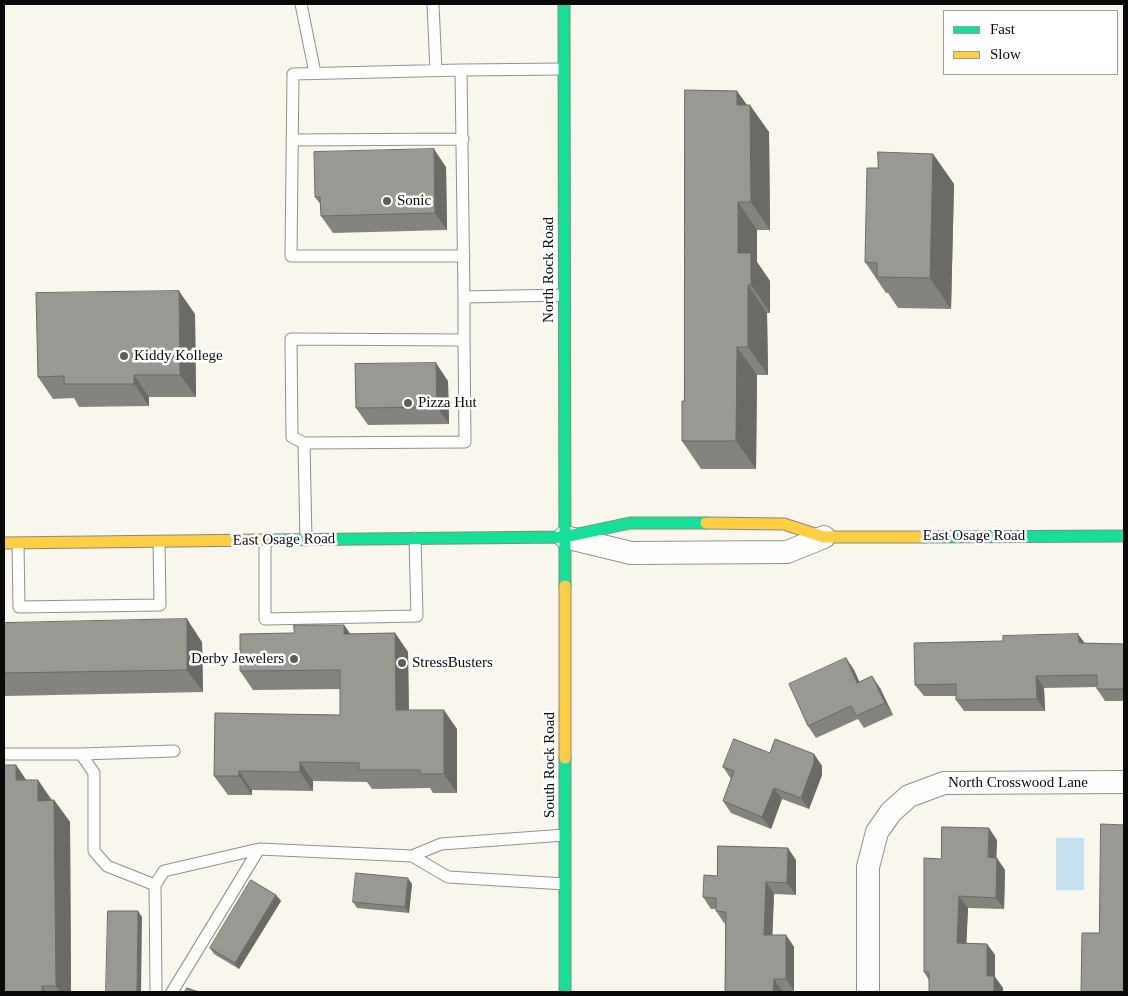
<!DOCTYPE html>
<html>
<head>
<meta charset="utf-8">
<style>
  body { margin:0 }
  #map { position:relative; width:1128px; height:996px; overflow:hidden; background:#f8f6ed; font-family:Georgia,serif }
  canvas { display:block }
  .frame { position:absolute; inset:0; border:5px solid #0a0a0a; pointer-events:none }
  .legend { position:absolute; left:943px; top:10px; width:175px; height:65px; box-sizing:border-box; background:#fff; border:1px solid #9d9d9d; margin:0; padding:6px 9px; list-style:none; font-size:15px; color:#0a0a0a }
  .legend li { display:flex; align-items:center; gap:10px; height:25px }
  .legend b { width:25px; border:1px solid #9d9d9d }
</style>
</head>
<body>
<div id="map">
<canvas width="1128" height="996"></canvas>
<div class="frame"></div>
<ul class="legend">
<li><b style="height:6px;background:#16e098"></b>Fast</li>
<li><b style="height:6px;background:#ffcf43"></b>Slow</li>
</ul>
</div>
<script>
const c = document.querySelector('canvas').getContext('2d');
c.lineJoin = 'round';
function fillPath(path, color) { c.fillStyle = color; c.fill(path, 'evenodd'); }
function trace(path, color, width, dash) { c.strokeStyle = color; c.lineWidth = width; c.lineCap = dash ? 'butt' : 'round'; c.setLineDash(dash || []); c.stroke(path); }
function drawText(font, color, halo, rows, align = 'center') {
  c.font = font + ' Georgia,serif'; c.lineWidth = 5; c.setLineDash([]); c.textBaseline = 'middle'; c.strokeStyle = halo; c.fillStyle = color; for (const [text, x, y, turn = 0] of rows) {
    c.save(); c.translate(x, y); c.rotate((+turn || 0) * Math.PI / 180); c.textAlign = isNaN(turn) ? turn : align; if (halo) c.strokeText(text, 0, 0); c.fillText(text, 0, 0); c.restore();
  }
}
const water = new Path2D(`
  M1056 838H1084V890H1056Z`);
const lane = new Path2D(`
  M301 4 315 73
  M433 4 436 71
  M461 70 293 74 291 256H464
  M292 140 463 139
  M464 297 461 70 564 69
  M304 443 465 442 464 340
  M306 540 304 443 292 437 291 339 464 340V297L564 295
  M265 541V619L417 616 415 538
  M18 543 19 607 160 605 159 542
  M4 754H81L94 773V851L107 866 155 885
  M81 754 174 751
  M565 835 441 844 412 856 448 877 565 884
  M156 992 155 885 164 871 259 849 412 856
  M172 992 259 849`);
const street = new Path2D(`
  M565 537 631 553 787 552 824 537
  M868 992V867L877 832 891 812 909 796 944 783 1124 782`);
const fast = new Path2D(`
  M564 4 565 586
  M924 537 1124 536
  M263 540 564 537 630 523H706
  M565 758V992`);
const slow = new Path2D(`
  M706 523 784 524 824 537H924
  M4 543 263 540
  M565 586V758`);
const wall = new Path2D(`
  M747 105 769 132 770 230H757V262L770 281V313H767L768 375H757L756 469H701L682 441Z
  M933 154 954 184 951 309 898 308 888 293H886L865 262 878 168Z
  M446 167 447 230 333 233 321 216V205L315 197Z
  M195 314 196 397H149V406L79 407 74 398 53 399 38 377Z
  M448 381 449 424 368 425 356 408Z
  M4 623 202 642 203 692 5 696 4 695Z
  M344 625 350 634 395 633 408 652 409 710 457 729V793H433L430 788 372 789 367 782 313 781V791L252 790V795H228L214 776 340 715V689L253 690 240 671 294 633Z
  M1085 643 1124 644V701H1105L1097 689V687L1044 688 1045 711H964L956 700V696H924L915 685Z
  M846 658 854 670 859 682 880 688 893 715 864 728 858 719 816 738 808 726Z
  M770 753 814 754 822 766V775L809 809 782 799 771 829 731 813 723 801 731 779 723 767Z
  M16 765 26 780H38L52 800H54L70 822 71 992H4Z
  M997 840 996 858 1005 870 1004 909 968 908 966 943 987 944 995 955V977L1003 988V992H929V980L924 972 941 859Z
  M796 860V895L774 894 772 935H786L794 947V991H782V992H725V923H724L716 911V909H711L703 897 717 876Z
  M412 884 409 913 357 908 353 902Z
  M276 895 281 901 239 969 214 954 210 948Z`);
const shadedWall = new Path2D(`
  M737 91 750 109V105L769 132 770 230 751 202 737 105Z
  M434 149 446 167 447 230 435 213Z
  M933 154 954 184 951 309 930 278Z
  M738 202 757 230V262L770 281V313L751 285 738 253Z
  M748 285 767 313 768 375 748 347Z
  M179 291 195 314 196 397 180 375Z
  M737 347 757 375 756 469 736 441Z
  M436 363 448 381 449 424 437 407Z
  M134 375 149 397V406L134 384Z
  M187 619 202 642 203 692 187 670Z
  M344 625 357 643 344 634Z
  M395 633 408 652 409 729 396 710Z
  M1078 634 1087 646 1079 643Z
  M846 658 854 670 865 694 857 683Z
  M872 676 880 688 893 715 885 703Z
  M1036 676 1044 688 1045 711 1037 699Z
  M444 710 457 729V793L444 774Z
  M814 754 822 766V775L809 809 801 798Z
  M300 762 313 781V791L300 772Z
  M16 765 31 787 16 780Z
  M239 771 252 790V795L239 776Z
  M38 780 53 803 38 801Z
  M774 788 782 799 771 829 762 817Z
  M54 800 70 822 71 992H60L56 986Z
  M989 828 997 840 996 869 988 857Z
  M788 848 796 860V895L787 883Z
  M997 858 1005 870 1004 909 996 898Z
  M408 878 412 884 409 913 405 907Z
  M766 882 774 894 772 947 764 935Z
  M276 895 281 901 239 969 235 963Z
  M959 896 968 908 966 955 957 943Z
  M138 911 142 917 141 992H137Z
  M786 935 794 947V991L786 979Z
  M987 944 995 955V977L1003 988V992H994L987 976Z
  M774 979 782 991V992H773Z
  M42 986 46 992H42Z`);
const building = new Path2D(`
  M685 90 737 91V105H750L751 202H738V253H751V285H748V347H737L736 441H682V401H684Z
  M434 149 435 213 321 216 320 197H315L314 152Z
  M878 152 933 154 930 278 877 277V263L865 262 867 168H878Z
  M179 291 180 375H134V384H64V376L38 377 36 293Z
  M436 363 437 407 356 408 355 364Z
  M187 619V670L4 673V623Z
  M294 625H344V634L395 633 396 710H444V774H420V770H359V763L300 762V772L239 771V776H214L215 713 340 715V670L240 671V634L294 633Z
  M1078 634 1079 643 1124 644V689H1097V675L1036 676 1037 699 956 700V684L915 685 914 643 1003 641V636Z
  M846 658 857 683 872 676 885 703 856 716 851 706 808 726 789 684Z
  M734 739 770 753 775 739 814 754V763L801 798 774 788 762 817 723 801 734 771 723 767Z
  M4 765H16V780H38V801L54 800 56 986H42V992H4Z
  M1101 824 1124 825V992H1081L1082 933H1099Z
  M942 827 989 828 988 857 997 858 996 898 959 896 957 943 987 944V976H994V992H929V972H924V858L941 859Z
  M718 846 788 848 787 883 766 882 764 935H786V979H774L773 992H725L726 912 716 911V898L703 897 704 875 717 876Z
  M356 873 408 878 405 907 353 902Z
  M251 880 276 895 235 963 210 948Z
  M108 911H138L137 992H106Z
  M187 988 199 992H185Z`);
const markers = [
  [387,201,5,"#5d5d59"],
  [124,356,5,"#5d5d59"],
  [408,403,5,"#5d5d59"],
  [294,659,5,"#5d5d59"],
  [402,663,5,"#5d5d59"]
];
const poiNames = [
  ["Sonic",397,201],
  ["Kiddy Kollege",134,356],
  ["Pizza Hut",418,403],
  ["Derby Jewelers",284,659,"right"],
  ["StressBusters",412,663]
];
const streetNames = [
  ["North Rock Road",549,270,-90],
  ["East Osage Road",974,536],
  ["East Osage Road",284,540,-1],
  ["South Rock Road",550,765,-90],
  ["North Crosswood Lane",1018,783]
];
fillPath(water, '#c6e1ef');
trace(lane, '#91908c', 13);
trace(street, '#91908c', 24);
trace(fast, '#888783', 13);
trace(slow, '#888783', 13);
trace(lane, '#fefefc', 11);
trace(street, '#fefefc', 22);
trace(fast, '#16e098', 11);
trace(slow, '#ffcf43', 11);
fillPath(wall, '#84837e');
fillPath(shadedWall, '#6c6a67');
fillPath(building, '#9a9893');
trace(building, '#6c6a67', 1);
for (const [x, y, r, color] of markers) { const dot = new Path2D(); dot.arc(x, y, r, 0, 2 * Math.PI); c.fillStyle = color; c.fill(dot); trace(dot, '#fff', 2); }
drawText('15px', '#0a0a0a', '#fff', poiNames, 'left');
drawText('15px', '#0a0a0a', '#fff', streetNames);
</script>
</body>
</html>
